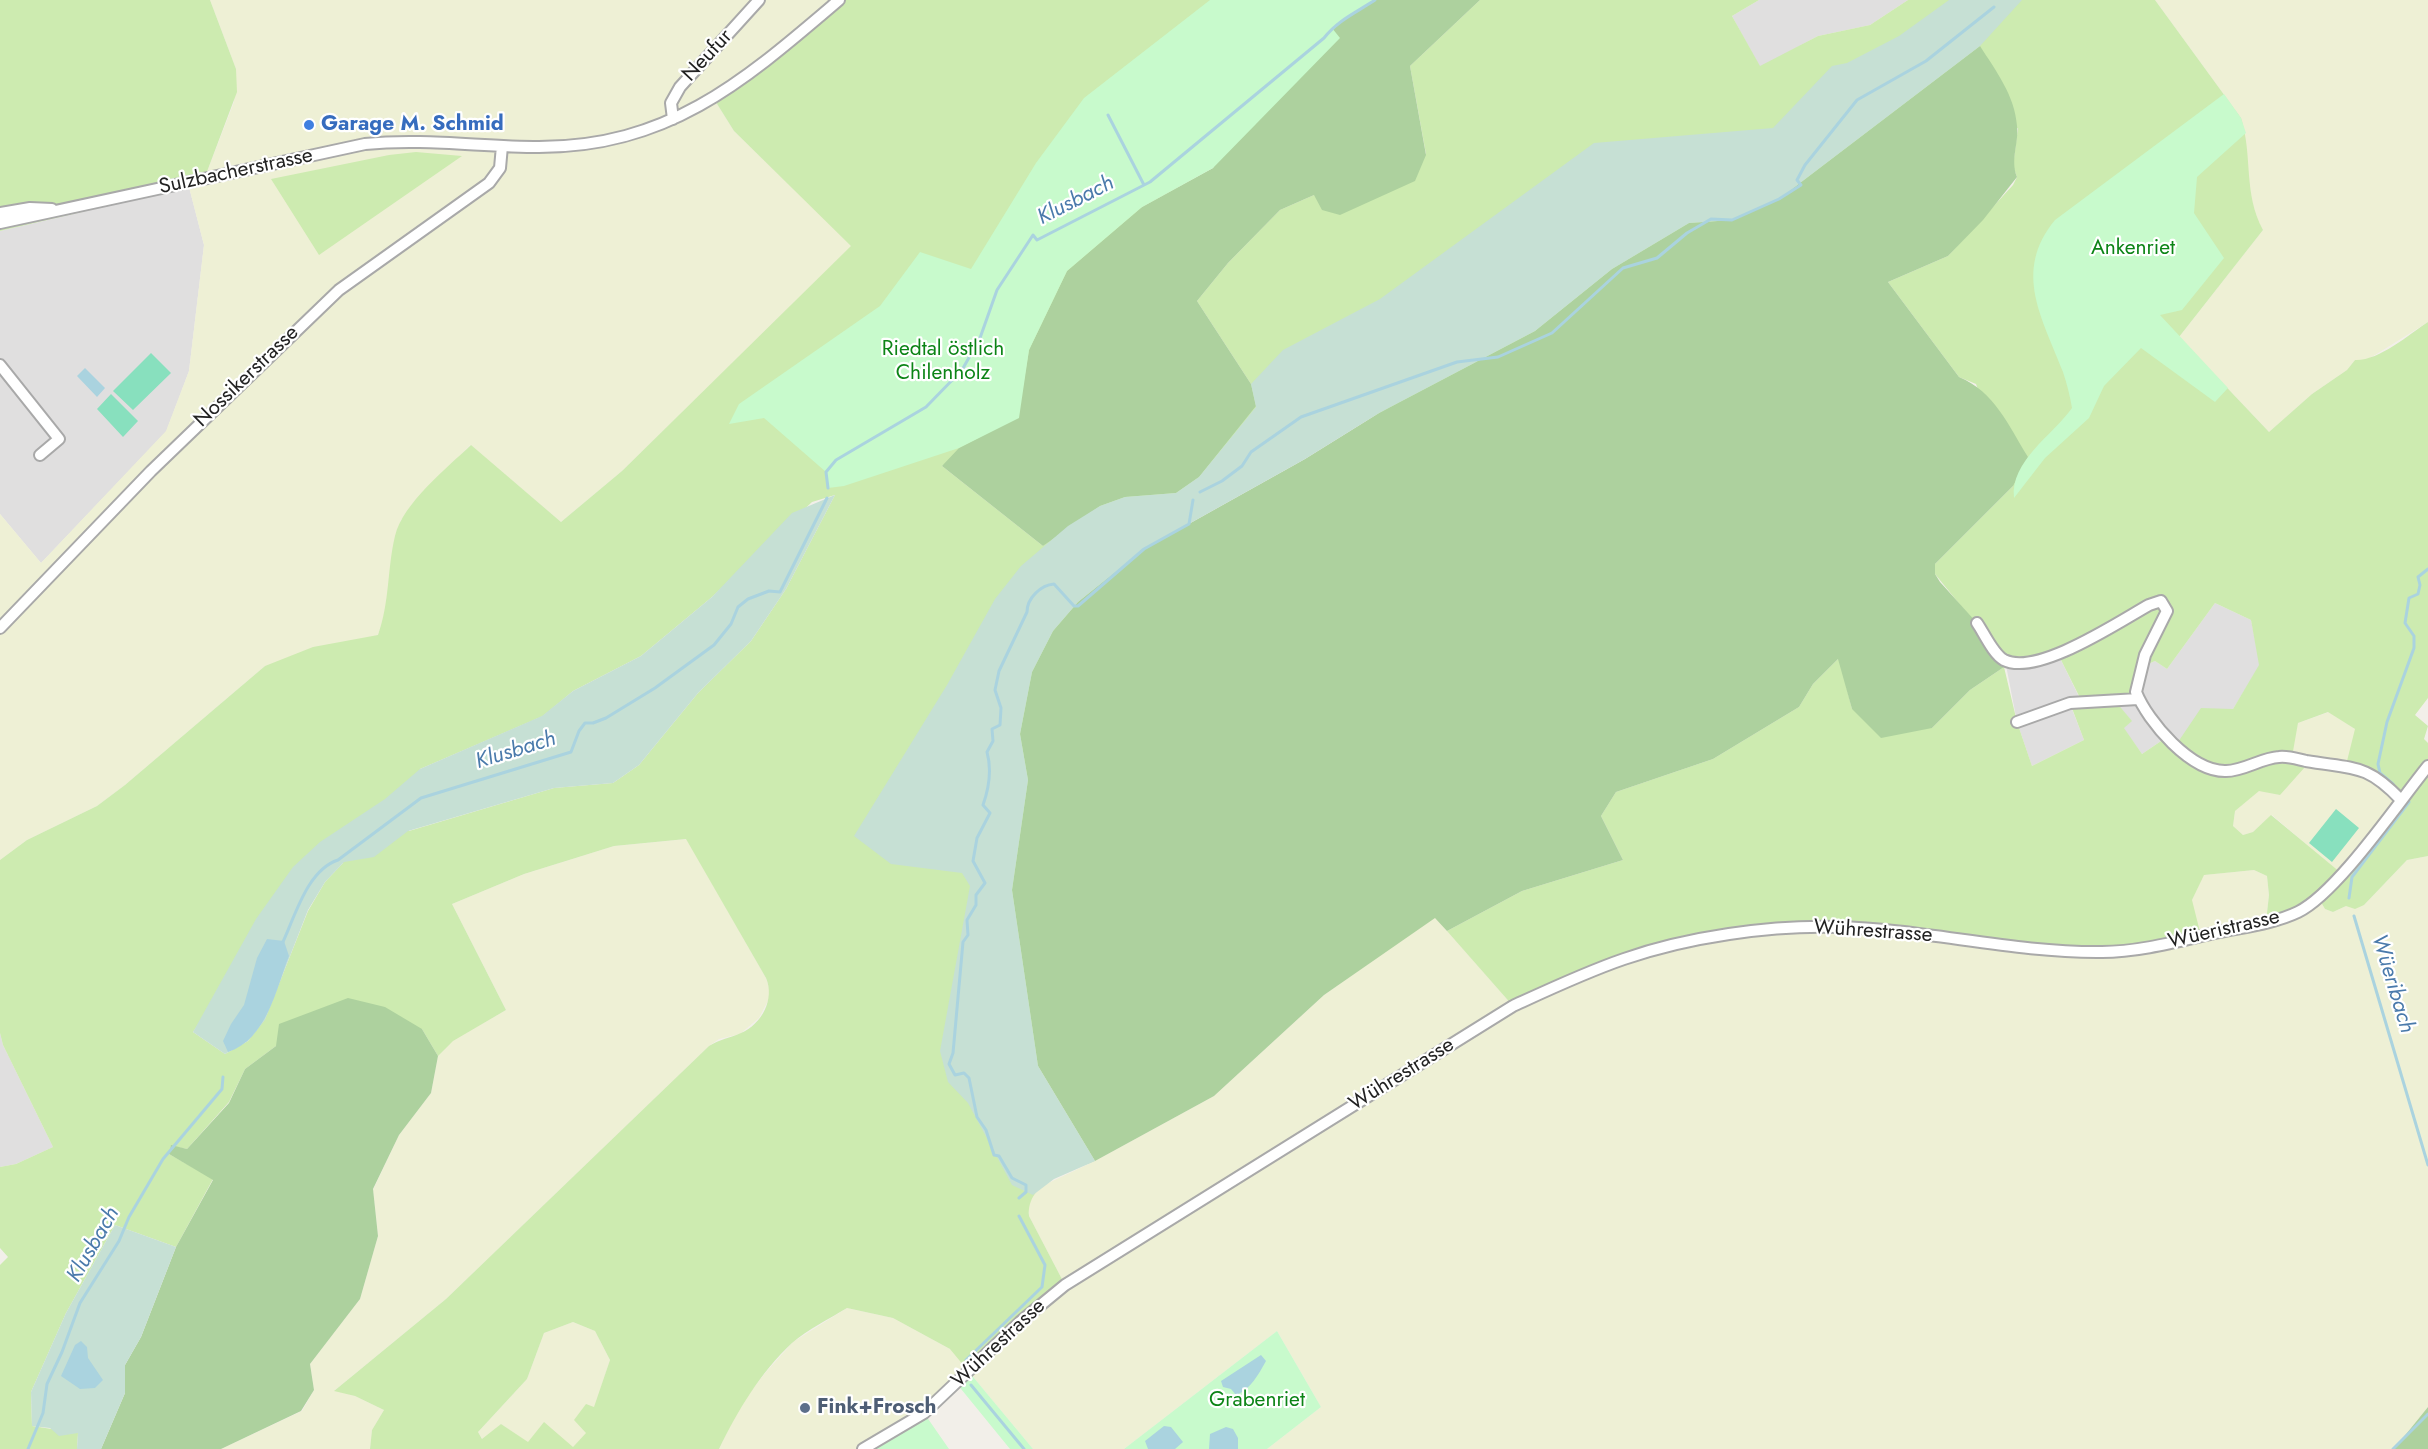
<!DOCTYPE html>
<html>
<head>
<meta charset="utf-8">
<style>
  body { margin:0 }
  canvas { display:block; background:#f2efe9 }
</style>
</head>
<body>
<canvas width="2428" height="1449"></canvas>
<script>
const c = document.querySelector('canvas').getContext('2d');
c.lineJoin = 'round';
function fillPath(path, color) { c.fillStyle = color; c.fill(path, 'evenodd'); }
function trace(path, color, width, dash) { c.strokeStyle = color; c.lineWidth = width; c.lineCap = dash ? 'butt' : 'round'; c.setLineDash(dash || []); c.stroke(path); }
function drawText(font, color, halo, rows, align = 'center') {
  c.font = font + ' Jost,sans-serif'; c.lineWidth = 4.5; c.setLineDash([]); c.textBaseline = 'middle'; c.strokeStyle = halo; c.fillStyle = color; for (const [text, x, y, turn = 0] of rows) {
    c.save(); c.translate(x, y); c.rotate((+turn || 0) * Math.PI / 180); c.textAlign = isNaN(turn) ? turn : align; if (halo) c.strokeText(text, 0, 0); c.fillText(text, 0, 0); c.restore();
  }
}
const residential = new Path2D(`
  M1759 0H1908L1870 25 1818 36 1760 67 1732 16Z
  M189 187 204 245 189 371 166 432 41 563 0 514V231Z
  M2215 603 2251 620 2260 665 2233 709 2176 745 2167 737 2142 754 2123 728 2131 721 2115 702 2141 667 2155 661 2167 669Z
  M2058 654 2082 703 2070 704 2084 740 2032 766 2017 722 2005 660Z
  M0 1033 3 1045 53 1147 16 1164 0 1167Z`);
const farmland = new Path2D(`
  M210 0H839L714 99 734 131 852 246 622 471 561 522 470 445 401 520 393 547 386 611 378 635 265 666 125 785 97 806 27 840 0 860V514L41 563 166 431 189 371 204 245 189 187 205 177 234 102 236 69Z
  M2155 0H2428V322L2375 355 2364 361 2355 360 2347 370 2312 394 2269 432 2179 337 2263 230 2253 212 2241 118Z
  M2329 712 2355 729 2401 800 2341 874 2272 815 2253 832 2243 835 2233 826 2235 811 2259 790 2280 795 2298 723Z
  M687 839 766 978 771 995 759 1018 740 1034 719 1039 709 1046 446 1299 335 1390 355 1396 384 1410 372 1430 370 1449H221L302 1411 314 1390 310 1364 360 1299 378 1236 373 1190 399 1135 431 1093 438 1056 452 1041 506 1010 452 904 524 874 614 846Z
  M2428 856V1407L2394 1449H1267L1321 1407 1277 1331 1124 1449H1033L969 1372 957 1384 863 1449H719L740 1405 766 1372 793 1342 847 1308 893 1318 950 1349 1065 1285 1029 1216 1028 1205 1033 1195 1042 1186 1095 1161 1214 1096 1324 995 1435 917 1513 1006 1627 958 1749 932 2192 900 2203 875 2254 870 2267 876 2269 895 2266 922 2318 897 2325 909 2333 912 2346 906 2364 905 2407 860Z
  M573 1322 595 1331 610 1360 586 1434 573 1447 528 1443 501 1424 483 1440 478 1432 527 1379 544 1333Z`);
const grass = new Path2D(`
  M0 0H210L236 69 237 92 205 177 189 187 0 231Z
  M839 0H1219L1004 280 1213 168 1142 207 1019 418 942 466 1043 546 1251 384 1197 301 1228 263 1280 210 1314 195 1426 154 1410 66 1480 0H1759L1732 16 1760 66 1818 36 1870 25 1908 0H2155L2241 118C2253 156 2243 193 2263 230L2179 337 2269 432 2312 394 2347 370 2355 360C2379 361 2408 335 2428 322V698L2415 715 2428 726 2424 739 2428 743V766L2423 772 2428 777V856L2407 860 2364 905 2355 909 2346 906 2333 912 2325 909 2318 897 2266 922 2269 895 2267 876 2254 870 2204 875 2192 900 2201 936 2104 952 1900 932 1757 931 1627 958 1513 1006 1447 931 1522 891 1623 860 1601 816 1616 792 1713 759 1799 707 1813 684 1839 658 1852 709 1932 728 1970 690 2004 667 2017 722 2032 766 2084 740 2070 703 2082 702 2058 654 2005 660 1935 574V564L2013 486 1976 384 1959 377 1888 282 1948 256 2013 185 2017 177 2013 166 2018 128 1379 413 1144 549 1038 1066 1095 1161C1069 1172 1027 1181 1029 1216L1065 1285 969 1372 950 1349 893 1318 847 1308C829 1319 808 1329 792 1343 760 1373 738 1410 719 1449H370L372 1430 384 1410 355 1396 334 1391 446 1299 709 1046C720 1039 730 1038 741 1033 762 1024 775 999 766 978L686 839 614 846 524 874 452 904 506 1010 453 1041 438 1056 422 1029 276 1046 245 1069 229 1102 187 1149 171 1146 169 1154 213 1179 176 1247 115 1225 66 1313 31 1392 32 1426 78 1433 77 1449H0V1265L8 1257 0 1248V1167L16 1164 53 1147 3 1045 0 1033V860L27 840 97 806 125 785 265 666 313 647 378 635C390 601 387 570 395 536 403 503 447 468 471 445L561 522 622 471 851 246 734 131 714 99ZM835 495 786 589 751 641 698 693 639 765 613 783 554 788 409 831 420 769 543 716 573 691 641 656 712 597 812 502ZM2215 603 2251 620 2259 665 2233 709 2201 708 2176 745 2167 737 2142 754 2124 728 2132 721 2116 702 2136 692 2141 667 2155 661 2167 669ZM2328 712 2355 729 2346 765 2401 800 2341 873 2271 815 2253 832 2243 835 2233 826 2235 811 2259 791 2280 795 2305 767 2306 761 2292 757 2298 723ZM321 842 343 863 325 882 308 911 265 1019 248 1041 225 1054 193 1032ZM573 1322 595 1331 610 1360 594 1407 586 1404 574 1420 586 1433 573 1447 544 1422 528 1442 501 1424 482 1439 478 1432 527 1379 544 1333Z
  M416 152 462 156 319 255 271 179 389 155Z`);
const forest = new Path2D(`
  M1290 0H1480L1410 66 1426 155 1415 181 1340 215 1322 210 1314 195 1280 210 1228 263 1197 301 1251 384 1256 406 1199 477 1176 493 1125 497 1100 506 1043 546 942 466 959 448 1018 417 1029 350 1067 271 1142 207 1213 168Z
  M1980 46C1996 71 2015 96 2017 126 2019 144 2010 159 2017 177L1983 220 1948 256 1888 282 1959 377C1995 392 2008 425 2028 457L2013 486 1935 564V574L1940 582 1977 623 2005 660 2004 667 1970 690 1932 728 1881 738 1852 709 1838 659 1813 684 1799 707 1713 759 1616 792 1601 816 1623 860 1522 891 1447 931 1435 918 1324 995 1214 1096 1095 1161 1038 1066 1012 890 1028 780 1020 734 1032 672 1053 631 1078 602 1144 549 1305 459 1379 413 1535 331 1612 269 1689 223 1732 220 1779 199Z
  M348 998 385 1007 422 1029 438 1056 431 1093 399 1135 373 1189 378 1236 360 1299 310 1364 314 1390 301 1411 221 1449H101L125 1393V1365L141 1337 176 1247 213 1180 169 1154 171 1145 187 1149 229 1103 245 1069 276 1046 279 1024Z
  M2428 1407V1449H2394Z`);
const wetland = new Path2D(`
  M1949 0H2022L1980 46 1779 199 1732 220 1689 223 1612 269 1535 331 1379 413 1305 459 1144 549 1078 602 1053 631 1032 672 1020 734 1028 780 1012 890 1038 1066 1095 1161 1054 1179 1033 1195 1012 1185 968 1103 948 1082 940 1051 970 886 962 873 891 864 854 836 947 685 995 599 1021 566 1068 526 1100 506 1125 497 1176 493 1199 477 1256 407 1251 384 1283 350 1380 299 1594 143 1773 128 1832 66 1847 63 1899 36Z
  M835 495 786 589 751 641 698 693 639 765 613 783 554 788 408 831 374 857 344 862 325 882 308 910 265 1020 248 1041 225 1054 193 1032 256 919 293 867 320 842 385 799 420 769 542 716 573 691 641 656 712 597 792 513Z
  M115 1225 176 1247 141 1337 125 1365V1393L101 1449H77L78 1433 59 1436 50 1428 32 1426 31 1392 66 1313Z`);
const park = new Path2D(`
  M1210 0H1375L1332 28 1340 38 1213 168 1142 207 1067 271 1029 350 1019 418 959 448 844 486 828 488 826 472 764 418 729 424 739 404 880 306 920 252 971 269 1036 163 1084 98Z
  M2224 94 2241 118 2246 133 2197 177 2194 213 2224 258 2182 310 2160 315 2228 388 2215 402 2141 348 2104 386 2089 418 2045 458 2014 498C2010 461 2053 435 2072 408 2070 396 2067 384 2063 372 2043 319 2012 272 2055 220Z
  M1277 1331 1321 1407 1267 1449H1124Z
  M969 1372 1033 1449H1010L957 1384Z
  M924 1413 949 1449H863Z`);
const pitch = new Path2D(`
  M151 353 171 373 133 410 113 391Z
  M111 394 138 421 123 437 97 409Z
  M2336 809 2359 828 2332 862 2309 843Z`);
const water = new Path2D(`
  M85 368 105 388 97 397 77 376Z
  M267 939 284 941 289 956C276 989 267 1039 228 1052L223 1041 231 1024 244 1005 257 958Z
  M81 1341 87 1347 88 1358 103 1380 95 1388 80 1389 61 1376 75 1345Z
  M1261 1355 1266 1361C1258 1375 1251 1389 1236 1395L1231 1389 1223 1387 1221 1381Z
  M1164 1426 1171 1427 1183 1442 1175 1449H1148L1145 1441Z
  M1226 1427 1233 1429 1238 1438V1449H1209L1210 1434Z`);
const stream = new Path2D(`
  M1108 115 1144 185
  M828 488 826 472 836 460 926 407 962 370 980 338 997 290 1033 235 1037 240 1150 182 1324 38C1338 20 1357 12 1375 0
  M1200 492 1222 481 1242 466 1251 452 1301 417 1457 362 1498 357 1552 333 1623 268 1657 258 1687 233 1711 219 1732 220 1779 199 1801 185 1797 180 1805 165 1857 100 1926 61 1994 7
  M2393 784 2380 773 2378 764 2387 722 2414 648V636L2405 623 2409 598 2418 594 2420 585 2418 577 2428 569
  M2349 898 2352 877 2409 802
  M2354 916 2428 1165
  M282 944C295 917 307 870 338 860L421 798 571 752 579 731 585 723H593L606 718 655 688 714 645 731 624 738 607 748 599 769 591 780 592 827 498
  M1019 1198 1026 1192V1185L1012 1178 999 1156 994 1155 986 1130 977 1117 969 1078 964 1073 955 1075 949 1064 953 1053 963 942 968 935 967 920 976 905V895L985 883 973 861 977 838 990 813 983 805C989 788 992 770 987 752L993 741 992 729 1000 725 1001 708 995 690 999 671 1027 612C1027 598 1041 585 1054 584L1074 606H1078L1144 549 1189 524 1193 500
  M966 1360 1042 1287 1045 1265 1019 1216
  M971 1385 1024 1449
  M28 1449 43 1413 47 1384 62 1352 80 1303 119 1241 129 1217 163 1159 222 1089 223 1077
  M2393 1449 2428 1414`);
const minor = new Path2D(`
  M673 119 671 103 680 87 759 0
  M0 213 30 208 52 209
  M0 223 365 144C424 138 481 147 539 147 670 147 745 80 839 0
  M0 365 59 439 40 455
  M1977 623C1984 633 1993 654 2004 660 2037 677 2120 621 2149 605L2161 601 2167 611 2145 655 2136 692C2148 722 2191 772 2226 771 2244 771 2261 758 2279 757 2289 756 2297 759 2306 761 2353 769 2366 763 2401 800
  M0 628 151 471 339 290 489 183 500 168 502 146
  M2017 722 2070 703 2138 699
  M863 1449 924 1413 1020 1322 1065 1285 1513 1006C1550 989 1586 972 1624 959 1687 937 1770 925 1837 927 1925 929 2013 953 2102 952 2139 952 2179 941 2215 933 2242 927 2273 924 2298 912 2337 893 2398 803 2428 766`);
const markers = [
  [309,125,6,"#3f7fe0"],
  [805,1408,6,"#5c6f8a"]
];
const streetNames = [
  ["Neufur",708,56,-47],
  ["Sulzbacherstrasse",236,172,-12],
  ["Nossikerstrasse",247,377,-44],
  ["Wüeristrasse",2224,930,-13],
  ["Wührestrasse",1873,932,4],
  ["Wührestrasse",1402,1075,-32],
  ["Wührestrasse",999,1344,-43]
];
const shopNames = [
  ["Garage M. Schmid",321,125]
];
const parkNames = [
  ["Ankenriet",2133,249],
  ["Riedtal östlich",943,350],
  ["Chilenholz",943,374],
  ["Grabenriet",1257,1401]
];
const serviceNames = [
  ["Fink+Frosch",817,1408]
];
const waterNames = [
  ["Klusbach",1076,201,-27],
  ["Klusbach",516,751,-17],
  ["Wüeribach",2392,984,73],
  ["Klusbach",94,1245,-60]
];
fillPath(residential, '#e0dfdf');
fillPath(farmland, '#eef0d5');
fillPath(grass, '#cdebb0');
fillPath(forest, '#add19e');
fillPath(wetland, '#c6e0d4');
fillPath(park, '#c8facc');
fillPath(pitch, '#88e0be');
fillPath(water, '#aad3df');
trace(stream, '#aad3df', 3);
trace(minor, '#a9a9a9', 14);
trace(minor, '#fff', 10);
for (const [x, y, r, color] of markers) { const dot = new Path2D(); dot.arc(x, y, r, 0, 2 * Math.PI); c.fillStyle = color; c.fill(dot); trace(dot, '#fff', 2); }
drawText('21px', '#222', '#fff', streetNames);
drawText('bold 21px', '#366cbe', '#fff', shopNames, 'left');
drawText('21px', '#0c8416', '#fff', parkNames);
drawText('bold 21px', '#4e5e75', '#fff', serviceNames, 'left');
drawText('italic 22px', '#4a7aab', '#fff', waterNames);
</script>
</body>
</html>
